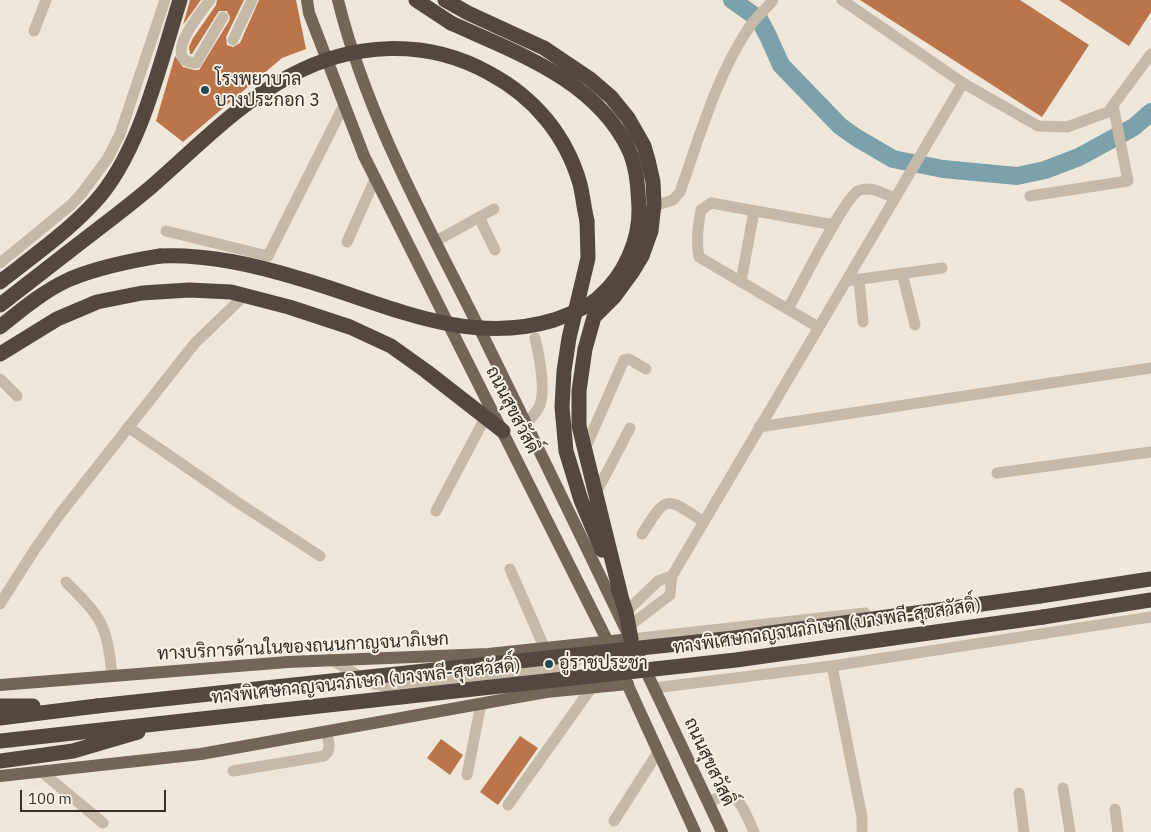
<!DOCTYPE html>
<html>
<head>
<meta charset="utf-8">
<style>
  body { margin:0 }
  #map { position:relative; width:1151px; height:832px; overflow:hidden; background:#efe8da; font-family:"IBM Plex Sans",sans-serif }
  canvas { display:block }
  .scale { position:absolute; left:20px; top:790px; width:146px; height:22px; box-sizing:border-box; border:2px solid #332c27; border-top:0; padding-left:6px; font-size:15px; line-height:18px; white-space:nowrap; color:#332c27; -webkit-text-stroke:4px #f7f1e6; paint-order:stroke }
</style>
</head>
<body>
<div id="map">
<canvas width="1151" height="832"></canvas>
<div class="scale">100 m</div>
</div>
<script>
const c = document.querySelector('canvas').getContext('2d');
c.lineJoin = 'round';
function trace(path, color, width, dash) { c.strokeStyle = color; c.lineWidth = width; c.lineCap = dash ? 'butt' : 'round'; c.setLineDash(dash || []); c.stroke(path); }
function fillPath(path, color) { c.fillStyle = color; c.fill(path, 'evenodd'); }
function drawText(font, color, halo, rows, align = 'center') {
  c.font = font + ' "IBM Plex Sans",Sarabun,sans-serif'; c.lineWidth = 4; c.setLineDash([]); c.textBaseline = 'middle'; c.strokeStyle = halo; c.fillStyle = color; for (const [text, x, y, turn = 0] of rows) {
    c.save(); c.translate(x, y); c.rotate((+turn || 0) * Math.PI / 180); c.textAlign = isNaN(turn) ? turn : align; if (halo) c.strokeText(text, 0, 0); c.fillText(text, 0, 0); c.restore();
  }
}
const river = new Path2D(`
  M732 0 759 19 768 36 781 65 840 126 857 138 893 159 943 169 1017 176 1045 170 1079 157 1134 127 1151 112`);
const building = new Path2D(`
  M190 0H201L183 25Z
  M217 0H244L226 37 227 45 233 47 240 43 259 0H296L306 49 282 58 183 142 156 121 175 56 183 67 194 70H199L229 21 230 17 227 11H219L192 54H190L189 47 193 38 216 5Z
  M860 0H1020L1089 45 1042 117Z
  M1059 0H1151V12L1129 46Z
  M520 736 538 748 498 805 480 792Z
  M441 739 463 755 450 775 427 758Z`);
const minor = new Path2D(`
  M210 0C202 11 159 61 196 63L223 17
  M842 0 963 83 1038 126 1067 127 1108 112 1151 54
  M34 31 46 0
  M233 40 252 0
  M1030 196 1128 181 1113 105
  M654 206 673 200 680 192C700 136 716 76 750 26 756 17 766 9 773 0
  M479 217 495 250
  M166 231 268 256 344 105
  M436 241 494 209
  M347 242 375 179
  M0 263 71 205 82 193 108 158 120 134 165 0
  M902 273 915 325
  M859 279 863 322
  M846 281 942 268
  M741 282 754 211
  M788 309C799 289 843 200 858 191 870 185 884 194 895 198
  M818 327 699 257C696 242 698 225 701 210L711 203 834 225
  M0 379 17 396
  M526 424C531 418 537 412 540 405 546 387 539 355 535 338
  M128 427 237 502 320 556
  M759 427 1151 368
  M585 449 624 360 629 359 646 369
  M997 473 1151 452
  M595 495 630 428
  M436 511 485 418
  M642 534C667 495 665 496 704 522
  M510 569 545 649
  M672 576 963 83
  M66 582C102 618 107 624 112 676
  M0 604 35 549 60 514 195 343 245 295
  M626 612 658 581 672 576 670 595 628 627
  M631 639 865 613
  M330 659 373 684 399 688 570 667 579 659 582 649
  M832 666 862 817V832
  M654 688 832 666 1151 617
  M233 771 324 756C332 749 329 742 326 732
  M42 772 103 823
  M467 775 481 704
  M1063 788 1070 832
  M1019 793 1024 832
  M708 802C714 800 721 796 727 795 740 794 749 822 754 832
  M508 805 592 687
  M1115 809 1118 832
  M614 821 658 752`);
const major = new Path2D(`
  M307 0 309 13 364 156 608 642 695 832
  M338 0C368 122 433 234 488 346 567 507 646 669 722 832
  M0 685 288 662 488 654 631 639
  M0 776 201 754 546 692 628 684`);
const highway = new Path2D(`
  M416 0 451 23
  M445 0 468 13 544 48 590 79 611 97 628 118 644 146 648 160 653 182 654 204 651 231 642 256 633 271 614 297 594 317 585 349 579 391V426L621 596
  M587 221 588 258 569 338 564 371 562 407 566 451 581 500 602 550
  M0 282C32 257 66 233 94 203 140 154 160 63 180 0
  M0 305 67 253
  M0 327C21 310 45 290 70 279 99 267 129 261 160 256
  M0 354 57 319 97 302 142 293 189 290 231 292 289 307 350 327 391 346 426 371 503 431
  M618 588 626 612 631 639
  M1040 596 1151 579
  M1043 617 1151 600
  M0 706H33
  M0 718 97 706
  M0 741 265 712
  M0 761 73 751 138 732`);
const highwayBridge = new Path2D(`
  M67 253C95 231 124 210 151 187 195 149 237 104 290 76 352 42 426 38 489 73 534 97 566 135 580 184 583 196 584 209 587 221
  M160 256C208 254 255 265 301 279 384 303 466 347 554 320 568 315 589 307 599 297 624 276 640 240 639 208 638 188 637 168 629 150 596 80 517 53 451 23
  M97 706 734 638 1040 596
  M265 712 736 660 1043 617`);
const markers = [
  [205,90,5,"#204851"],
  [549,664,5,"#204851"]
];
const poiNames = [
  ["โรงพยาบาล",215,80],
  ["บางประกอก 3",215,101],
  ["อู่ราชประชา",559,664]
];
const streetNames = [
  ["ถนนสุขสวัสดิ์",512,410,63],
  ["ทางพิเศษกาญจนาภิเษก (บางพลี-สุขสวัสดิ์)",827,627,-8],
  ["ทางบริการด้านในของถนนกาญจนาภิเษก",303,647,-3],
  ["ทางพิเศษกาญจนาภิเษก (บางพลี-สุขสวัสดิ์)",366,682,-6],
  ["ถนนสุขสวัสดิ์",709,762,65]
];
trace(river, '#7ba2aa', 18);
fillPath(building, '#bc744b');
trace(minor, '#c6b9a7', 11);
trace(major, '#746559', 12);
trace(highway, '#53483f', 15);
trace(highwayBridge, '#53483f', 15);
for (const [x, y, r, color] of markers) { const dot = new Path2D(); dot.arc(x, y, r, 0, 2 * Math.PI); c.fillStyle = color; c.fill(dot); trace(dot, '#f7f1e6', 2); }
drawText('18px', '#332c27', '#f7f1e6', poiNames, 'left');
drawText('18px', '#332c27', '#f7f1e6', streetNames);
</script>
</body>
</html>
